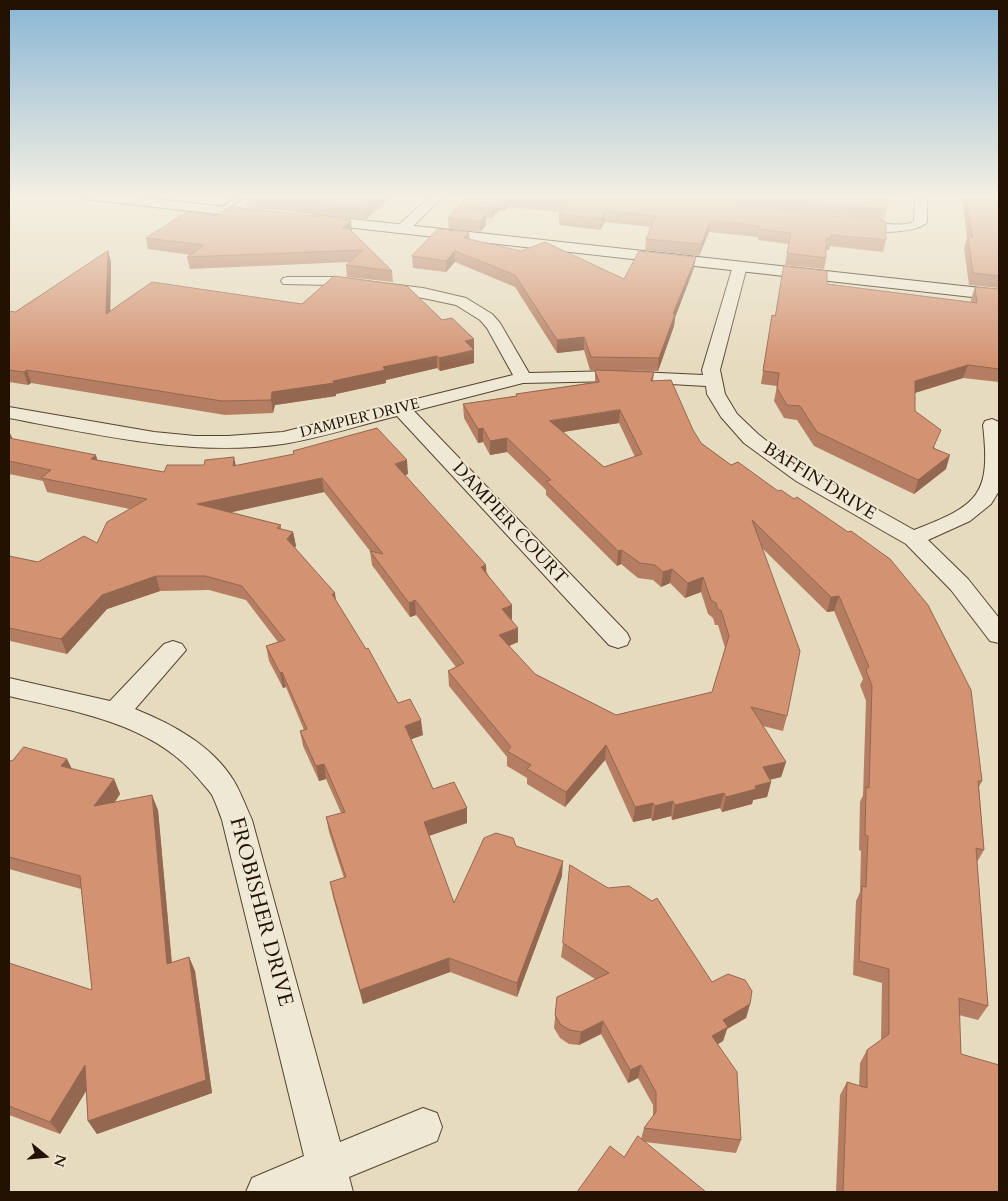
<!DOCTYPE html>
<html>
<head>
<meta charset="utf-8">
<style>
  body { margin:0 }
  #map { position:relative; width:1008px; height:1201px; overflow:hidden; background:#e7dbbf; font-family:Cardo,serif }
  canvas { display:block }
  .frame { position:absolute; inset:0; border:10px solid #231201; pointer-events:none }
  .north { position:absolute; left:20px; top:1131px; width:50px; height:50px; -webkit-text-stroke:4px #efe8d5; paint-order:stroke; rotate:107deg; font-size:14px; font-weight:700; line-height:20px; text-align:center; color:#231201 }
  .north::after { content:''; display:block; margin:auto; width:18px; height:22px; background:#231201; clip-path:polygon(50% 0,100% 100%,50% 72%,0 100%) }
</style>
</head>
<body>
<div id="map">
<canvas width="1008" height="1201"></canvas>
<div class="frame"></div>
<div class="north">N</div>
</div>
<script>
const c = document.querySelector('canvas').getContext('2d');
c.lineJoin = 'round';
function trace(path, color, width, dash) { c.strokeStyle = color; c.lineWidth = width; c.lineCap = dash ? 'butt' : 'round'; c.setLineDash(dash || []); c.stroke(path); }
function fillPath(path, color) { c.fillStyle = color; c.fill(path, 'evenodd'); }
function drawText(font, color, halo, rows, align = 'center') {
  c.font = font + ' Cardo,serif'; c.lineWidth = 4; c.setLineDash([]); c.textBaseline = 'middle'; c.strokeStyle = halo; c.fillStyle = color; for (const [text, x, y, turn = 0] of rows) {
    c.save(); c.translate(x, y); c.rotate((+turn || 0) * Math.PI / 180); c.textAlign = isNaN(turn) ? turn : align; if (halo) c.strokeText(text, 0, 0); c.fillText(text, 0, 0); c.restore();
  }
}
const lane = new Path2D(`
  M239 196H246L223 211H219V209Z`);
const street = new Path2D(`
  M431 196H444L406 233H396L394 230 396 227Z
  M915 196H927V222C916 235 856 235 846 224 856 213 897 232 914 221Z
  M740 262 745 263 747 266 720 370 725 394 737 414 758 434 783 454 839 488 914 530C979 505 991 495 983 425L985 421 992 419 999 422V491L991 504 970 521 928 540 968 579 999 618V643L990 641 951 590 906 544 796 481 744 443 721 417 707 394 706 386 617 381 523 383 414 411 627 633 630 639 627 645 618 648 609 645 397 416C360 425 321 438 283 444 191 457 99 435 9 418V407L154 432 195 436H228L283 432 513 375 487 328 480 320 456 305 423 298 332 285 283 284 281 281 283 278 288 277H332L423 288 466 298 492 314 500 323 529 373 617 371 703 375 702 370 733 266 735 263Z
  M173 641 182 644 186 650 135 709C172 724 212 745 234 781 241 793 246 807 252 820L340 1142 423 1108 437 1113 442 1127 437 1141 349 1177 353 1192H246L252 1178 304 1156 222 820C219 812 216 803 212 795 208 789 202 783 198 778 151 722 75 712 9 696V678L110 701 164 644Z`);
const secondary = new Path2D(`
  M85 196H129L262 211 267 212 269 215 267 218 262 219 92 200 87 199Z
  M315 215 999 290V300L310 223 307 220 310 217Z`);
const wall = new Path2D(`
  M246 196H392L365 220 247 207Z
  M469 196H636L886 240 883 252 830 246 829 250H826V258L824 269 785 265 789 244 758 240V237L709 232 699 256 645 250 646 239 651 227 605 222 600 230 559 225V214L560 212 508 207 504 211 499 210 492 218H486V225L480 232 449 229 448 218Z
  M641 196H887V209L884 220 664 199Z
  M959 196H999V288L969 285 964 248 967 238 962 197H960Z
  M352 231 392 271 393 282 347 277 346 265 350 262 190 269 187 257 191 255 148 249 146 238Z
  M469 232V240L624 279 694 268 675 318 674 326 658 371 590 370 584 350 557 353 515 287 455 262 446 272 413 268 412 256Z
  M108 251 111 262 110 312 302 304 442 320 474 339V363L440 371 437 368 386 380V383L336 394V396L275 405 273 413 225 415 31 383 28 385 9 382V311L15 312Z
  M827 284 971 302V299L975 287 999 289V382L963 378 915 393V411L946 469 914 494 814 446 797 420 784 418 774 401 777 386 761 384 772 315 775 316Z
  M595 370 654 372 653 381 693 430 701 443 731 465 738 462 982 781 979 787 984 850 977 862 988 1006 978 1020 959 1015 961 1054 999 1192H836L840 1095 847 1082 859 1086 860 1063 867 1050 881 1040 882 983 853 975 856 901 860 892 861 851 859 850 860 802 863 795 866 701 860 685 863 679 834 611 827 612 762 548 787 716 783 731 763 726 786 762 781 777 770 780 771 782 767 797 753 800 752 804 722 812 720 808 672 820 671 816 652 821 651 818 633 822 605 760 565 807 527 784V778L507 766V757L449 686 448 671 456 667 416 615 410 617 372 565 370 551 324 492 230 512 281 525V529L293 532 296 546 295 548 336 601 398 703 423 735 411 739 433 789 467 808V823L429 835 454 903 516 846 562 876 517 997 450 972 363 1004 333 897 330 882 344 878 329 832 326 817 341 813 326 779 319 781 303 746 300 731 304 730 286 687 283 688 269 661 266 646 278 642 246 600 209 590 160 591 107 609 67 654 10 641 9 640V556L38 562 97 543 130 509 47 492 43 481 9 474V433L13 439 97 460 164 472 236 466 408 474 405 475 487 573 512 619 511 620 518 642 509 646 535 674 616 715 712 692 725 648 718 625H715L713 618 708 614 701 592 685 598 670 583 661 587 653 580 638 578 621 564 617 566 546 495V490L507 452 490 455 483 442 478 443 464 418 463 404 516 396V394L595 382ZM619 423 635 457 604 467 563 432Z
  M67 759 72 769 114 779 120 794 115 802 158 810 172 963 189 957 195 971 212 1093 97 1134 88 1121 86 1091 60 1134 9 1115V963L92 990 81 889 9 869V760L12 761Z
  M563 943 712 982 750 1004 746 1018 727 1029 723 1041 718 1044 741 1140 736 1153 645 1142 624 1157 641 1139 644 1128 653 1116V1105L638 1078 628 1083 601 1034 579 1045 569 1044 560 1038 554 1028 557 997 595 979 561 957Z`);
const shadedWall = new Path2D(`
  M376 196H392L365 220 364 206Z
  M508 196V207L504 211V200Z
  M499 200V210L492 218V208Z
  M605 211V222L600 230 601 219Z
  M486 214V225L480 232V221Z
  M351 220 352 231 343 239 342 228Z
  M710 221 709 232 699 256 701 244Z
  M469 232 470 244 464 238Z
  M108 251 111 262 110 327 106 314Z
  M455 251V262L446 272V261Z
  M696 257 694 268 675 317 674 326 658 371 659 358 673 314Z
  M584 337V350L557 353V340Z
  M474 339V363L440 371 439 358 465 341Z
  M437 356V368L386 380V383L336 394V396L275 405 273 413 271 400 272 392 333 381 383 367Z
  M968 365 963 378 911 394 915 381Z
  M27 370 31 383 28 385 24 372Z
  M620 410 619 423 550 434V421Z
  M483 428V442L478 443V429Z
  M10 433 16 447 9 448V434Z
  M507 438V452L490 455V441Z
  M96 455 100 469 91 459Z
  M950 455 946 469 914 494 918 480Z
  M234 457 237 471 233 466Z
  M407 460 408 474 396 478 395 464Z
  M322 478 324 492 201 519 197 504Z
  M293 532 296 546 289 554 287 539Z
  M622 550 621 564 617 566 618 551Z
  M486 565 487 580 481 567Z
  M672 569 670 583 661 587 663 572Z
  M156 576 160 591 107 609 67 654 61 639 102 595Z
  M703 577 701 592 685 598 688 583Z
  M335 593 337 607 332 594Z
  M839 596 834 611 827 612 831 597Z
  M415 600 416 615 410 617 409 603Z
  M512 605V619L502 623V609Z
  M518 628V642L499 650V635Z
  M282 672 286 687 283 688 280 673Z
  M421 720 423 735 407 741 405 726Z
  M606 745 605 760 565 807 566 792Z
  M67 759 74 774 61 766Z
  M786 762 781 777 758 782 763 767Z
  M324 764 326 779 319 781 316 766Z
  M114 779 120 794 101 821 94 806Z
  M771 782 767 797 753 800 752 804 722 812 726 797 755 786Z
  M724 793 720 808 672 820 675 805Z
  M152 795 158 810 173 978 167 964Z
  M673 801 671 816 652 821 655 806Z
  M653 803 651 818 633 822 635 807Z
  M467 808V823L426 837 424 822Z
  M563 861 562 876 517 997V983Z
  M189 957 195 971 212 1093 97 1134 88 1121Z
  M449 958 450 972 363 1004 360 990Z
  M750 1004 746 1018 727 1029 723 1041 708 1050 712 1036 723 1020Z
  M603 1021 601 1034 579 1045 581 1032Z
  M85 1065 94 1078 60 1134 50 1122Z
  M641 1065 638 1078 628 1083 630 1070Z`);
const building = new Path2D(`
  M264 196H376L364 206Z
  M469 196H636L665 200 886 221V240L831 235V239L826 238V258L787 253 791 233 759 229 760 226 710 221 701 244 646 239 656 216 605 211 601 219 559 214 567 202 508 196 504 200H499L492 208 467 205 486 214 480 221 448 218Z
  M742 196H887V209Z
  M966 196H999V276L973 273 968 237H972Z
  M230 207 351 220 342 228 349 229 392 271 346 265 363 250 187 257 204 245 146 238 187 212 217 216Z
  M438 229 469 232 464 238 521 251 545 242 624 279 639 251 696 257 673 314H675L659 358 591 357 584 337 557 340 515 275 455 251 446 261 412 256Z
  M108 251 106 314 152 282 302 304 334 276 407 286 442 320 452 318 474 339 465 341 474 350 439 358 437 356 383 367 385 370 333 381 334 383 272 392 271 400 222 401 27 370 24 372 9 370V311L15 312Z
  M784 266 827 271V284L977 303 975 287 999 289V369L968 365 915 381V411L941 430 933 448 950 455 918 480 817 432 800 406 787 405 777 388 779 373 763 371 772 315 775 316Z
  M595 370 654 372 651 381 671 380 693 430 701 443 731 465 738 462 778 491 781 490 794 499 797 497 848 532 851 531 890 559 928 605 971 690 982 781H978L984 850 976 848 988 1006 959 998 961 1054 999 1065V1192H843L847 1082 867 1088V1050L889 1034V969L859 961 862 886 866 887 868 836 865 835 866 787 869 788 872 686 866 670 869 667 839 596 831 597 752 520 800 651 787 716 751 707 786 762 763 767 771 782 755 786 756 789 726 797 724 793 675 805 673 801 655 806 653 803 635 807 606 745 566 792 527 769 531 765 507 751 511 747 448 671 464 663 415 600 409 603 370 551 383 554 322 478 197 504 281 525 277 528 293 532 287 539 335 593 332 594 366 649 368 648 398 703 410 699 421 720 405 726 433 789 454 782 467 808 424 822 454 903 484 838 496 833 513 838 516 846 563 861 517 983 449 958 360 990 330 882 346 877 326 817 345 812 324 764 316 766 300 731 307 729 282 672 280 673 266 646 285 640 242 586 205 576H156L102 595 61 639 9 628V556L38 562 84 536 97 543 107 522 147 499 41 478 51 470 9 461V438L96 455 91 459 164 472 167 465H204L205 460 234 457 233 466 294 454 293 451 377 428 407 460 395 464 486 565 481 567 512 605 502 609 518 628 499 635 535 674 616 715 712 692 729 636 721 610H718L716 603 711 600 703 577 688 583 672 569 663 572 655 565 640 563 622 550 618 551 546 481 551 480 507 438 490 441 483 428 478 429 463 404 517 396 516 394 599 382ZM620 410 642 454 604 467 550 421Z
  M24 747 67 759 61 766 114 779 94 806 152 795 167 964 189 957 206 1080 88 1121 85 1065 50 1122 9 1106V963L92 990 80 876 9 857V760L12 761Z
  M570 865 608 888 629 886 652 901 657 898 712 982 728 974 745 980 752 991 750 1004 723 1020 728 1027 712 1036 737 1072 741 1140 644 1128 656 1112V1092L641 1065 630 1070 603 1021 581 1032 570 1030 561 1025 555 1015 557 997 609 973 563 943Z
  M638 1136 706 1192H577L610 1146 624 1157Z`);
const farStreetnames = [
  ["DAMPIER DRIVE",360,419,-14]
];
const streetNames = [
  ["BAFFIN DRIVE",819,482,32],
  ["DAMPIER COURT",509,524,47]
];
const nearStreetnames = [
  ["FROBISHER DRIVE",260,912,75]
];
trace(lane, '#544430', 3);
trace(street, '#544430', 2);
trace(secondary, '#231201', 2);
fillPath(lane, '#efe8d5');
fillPath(street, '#efe8d5');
fillPath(secondary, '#efe8d5');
fillPath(wall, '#b57e62');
fillPath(shadedWall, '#946750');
fillPath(building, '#d39372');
trace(building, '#946750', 1);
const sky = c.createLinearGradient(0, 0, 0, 364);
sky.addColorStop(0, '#89b6d6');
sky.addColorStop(0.54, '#f4efe2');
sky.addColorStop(1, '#f4efe200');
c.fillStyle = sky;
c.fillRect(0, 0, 1008, 364);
drawText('15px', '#231201', '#efe8d5', farStreetnames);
drawText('18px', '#231201', '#efe8d5', streetNames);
drawText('21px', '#231201', '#efe8d5', nearStreetnames);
</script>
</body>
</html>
